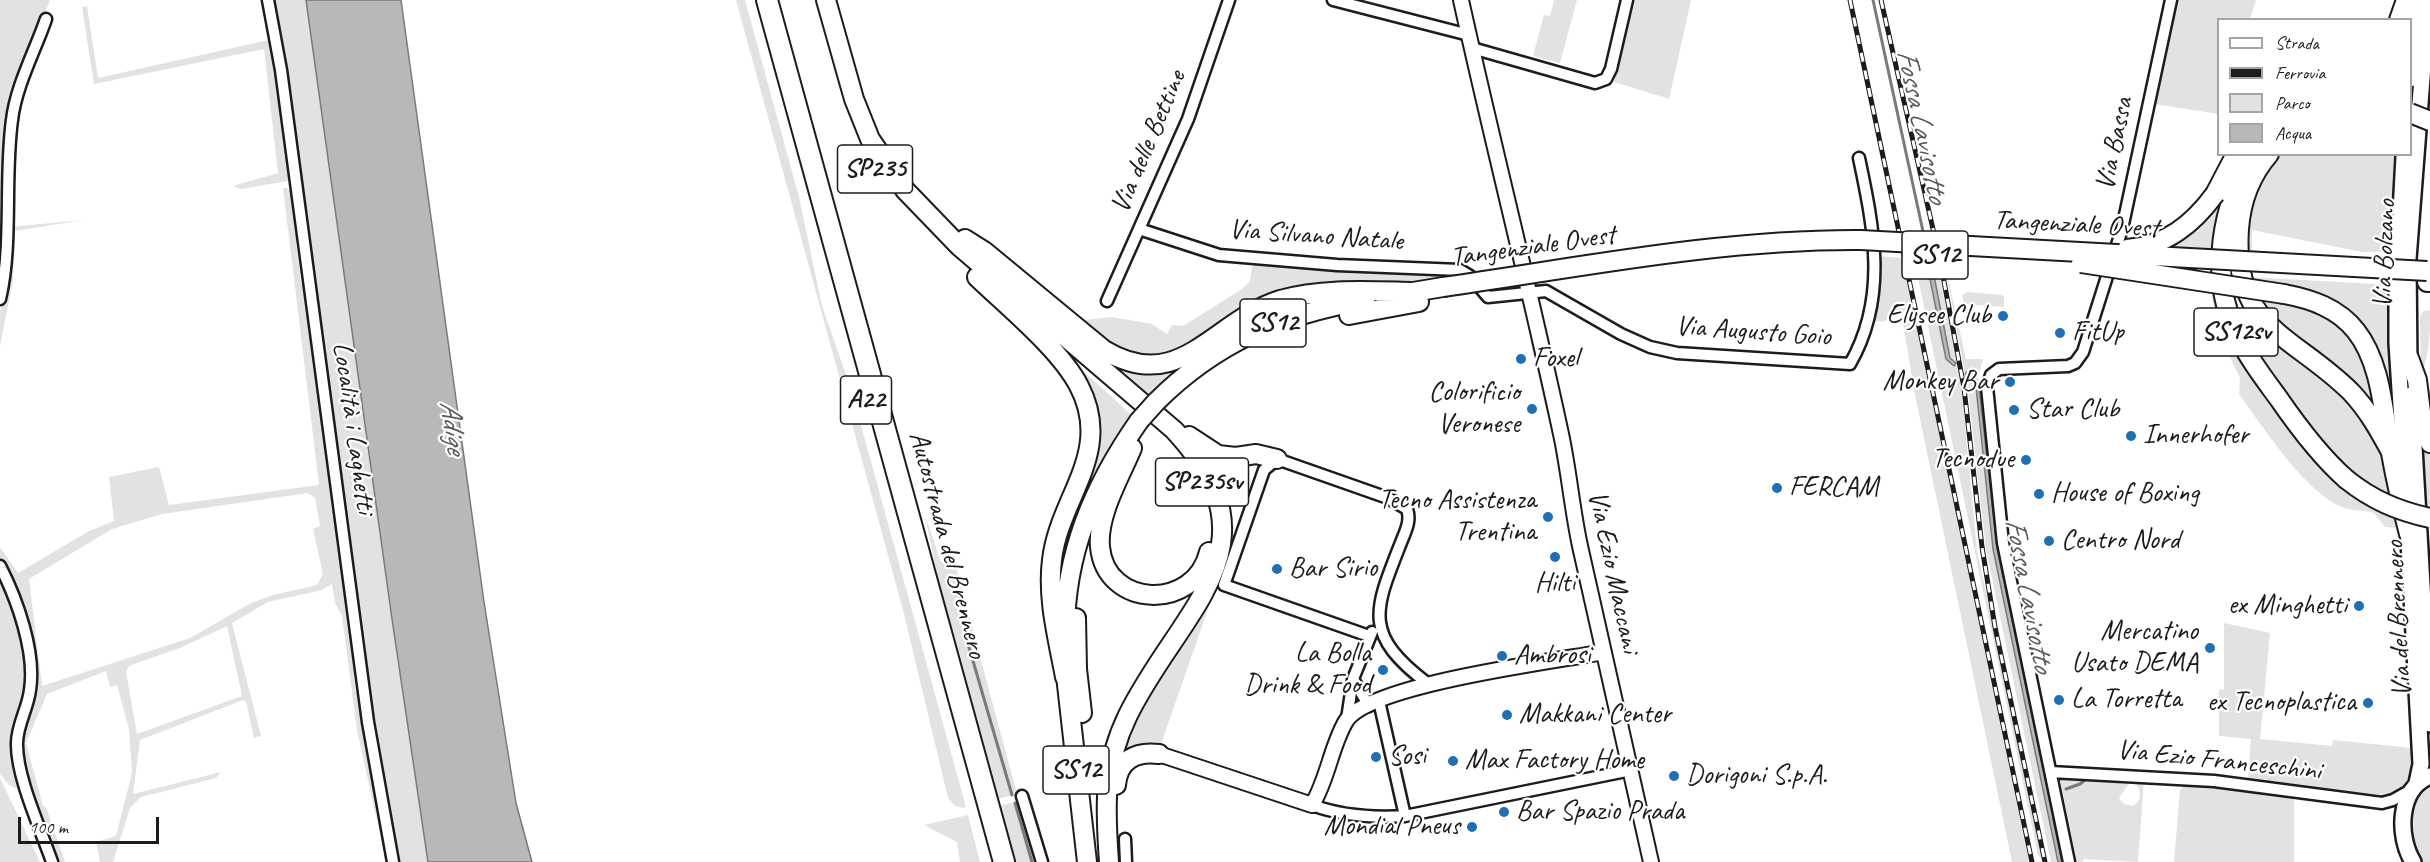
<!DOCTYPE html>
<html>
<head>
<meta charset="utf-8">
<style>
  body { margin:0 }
  #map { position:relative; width:2430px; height:862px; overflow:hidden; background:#fff; font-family:Caveat,sans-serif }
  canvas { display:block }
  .legend { position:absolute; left:2217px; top:18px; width:195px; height:138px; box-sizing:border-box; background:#fff; border:2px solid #a4a4a4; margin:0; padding:8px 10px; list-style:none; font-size:18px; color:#1c1c1c }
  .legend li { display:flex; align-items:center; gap:12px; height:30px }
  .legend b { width:30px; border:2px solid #a4a4a4 }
  .scale { position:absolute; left:18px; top:817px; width:141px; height:27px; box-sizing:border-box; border:3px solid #1c1c1c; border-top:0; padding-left:8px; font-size:18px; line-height:21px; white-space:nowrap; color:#1c1c1c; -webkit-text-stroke:4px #fff; paint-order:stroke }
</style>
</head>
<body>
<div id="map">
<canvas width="2430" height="862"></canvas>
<ul class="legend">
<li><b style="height:8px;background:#fff"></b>Strada</li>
<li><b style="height:8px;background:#1c1c1c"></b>Ferrovia</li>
<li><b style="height:16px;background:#e2e2e2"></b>Parco</li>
<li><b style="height:16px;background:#b8b8b8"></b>Acqua</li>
</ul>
<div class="scale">100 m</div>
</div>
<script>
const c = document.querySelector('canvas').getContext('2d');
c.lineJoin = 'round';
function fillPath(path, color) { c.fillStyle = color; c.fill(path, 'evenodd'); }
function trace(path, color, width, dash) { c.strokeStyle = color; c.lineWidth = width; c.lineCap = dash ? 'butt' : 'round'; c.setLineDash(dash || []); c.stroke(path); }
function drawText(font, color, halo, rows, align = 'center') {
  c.font = font + ' Caveat,sans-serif'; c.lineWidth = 4.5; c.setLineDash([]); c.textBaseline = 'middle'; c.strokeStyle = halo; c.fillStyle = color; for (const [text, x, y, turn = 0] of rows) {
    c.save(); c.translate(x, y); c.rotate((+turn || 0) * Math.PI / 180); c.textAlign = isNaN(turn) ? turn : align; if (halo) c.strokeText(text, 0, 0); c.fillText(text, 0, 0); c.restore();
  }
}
const green = new Path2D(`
  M0 0H50L19 81 0 285Z
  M272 0H306L392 619 428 862H397L380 774Z
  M736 0H745L799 197 822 306 851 389 966 807 963 808 955 806 948 798 903 610Z
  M1554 0H1577L1560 63 1533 56 1544 15 1550 16Z
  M1635 0H1691L1669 99 1614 82Z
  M2176 0H2256L2250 19 2218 20V114L2155 104Z
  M87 6 98 78 273 39 291 175 288 181 241 189 233 186 278 173 264 49 94 84 82 7Z
  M2244 155 2218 254 2159 248Z
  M2276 155H2399L2392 245 2382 252H2362L2252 230V255H2244L2249 203Z
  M283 188H287L294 195 298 237 296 243 301 282 307 290 333 485 332 505 340 532 356 653C352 666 354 693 362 704L391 862H386L357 730 342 616 335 603 332 584 322 590 268 602 232 623 261 736 254 738 246 701 243 700 140 740 133 794 221 772 216 778 141 797 130 808 113 862H100L96 842 116 836 132 773 129 729 117 685 110 687 106 671 47 694 26 743 43 806 46 807 65 862H59L24 775 19 748 34 692 10 576 0 559V547L18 573 89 531 114 521 109 477 159 467 169 505 319 485ZM308 493 315 498 320 526 313 529 323 574 317 585 273 595 251 603 190 638 42 686 29 579 112 529 162 514ZM227 626 242 696 137 734 126 672 129 666 182 647Z
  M83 220 15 231 13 281 0 346V312L8 284 10 227Z
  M1878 256 1902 258 2029 862H2012L1914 390 1901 311 1896 308C1891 318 1886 325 1874 320L1880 270Z
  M1914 259 1937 260 1962 394 1977 550 2042 860 2038 855Z
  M1944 260 1966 359H1983L1978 377 1999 531 2054 805 2052 812 1997 548 1979 387 1972 379 1976 387 1993 549 2058 862H2051L1986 549 1968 391Z
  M1253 261 1463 275 1442 281 1322 289 1179 356 1130 358 1074 318 1077 314 1084 320 1112 317 1152 324 1167 334 1172 325 1183 326 1242 289 1250 281Z
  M2249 277 2391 285 2399 467 2360 329 2250 283Z
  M1022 287 1131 368 1234 329 1284 304 1335 299 1297 309 1150 401Z
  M2210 287 2219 288 2309 448 2398 514 2401 528 2385 527 2374 513C2363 510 2352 511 2342 507 2305 492 2263 427 2239 394L2240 378 2219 334Z
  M1967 292 2002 295 2004 297V307L1964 304 1962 295Z
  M2255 294 2319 307 2359 342 2381 421 2290 338Z
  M2249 300 2375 429 2397 503 2344 472 2251 349 2247 324Z
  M2430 310C2430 331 2430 356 2421 374L2420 317 2423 311Z
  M1530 340H1533L1554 435 1552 436Z
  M1059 349 1135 418 1062 599 1056 565 1096 442Z
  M2419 429 2430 450V513L2423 512Z
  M925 515 941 562 956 567 1017 794 998 799 942 599Z
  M1223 566 1159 750 1111 780 1120 744Z
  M0 573 25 643 28 684 19 720 22 791 9 785 0 774Z
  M2224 623 2270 633 2260 739 2332 746 2333 740 2413 748C2412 769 2409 794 2383 795L2248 780 2251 739 2219 736V690L2224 689Z
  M0 778 40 862H0Z
  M2127 778 2130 782 2119 798 2124 804 2133 806C2142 800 2142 791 2135 783L2138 779H2144L2138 862 2083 859V862H2077L2060 779Z
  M2187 783 2294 796V862H2174L2180 790Z
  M2430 783V862H2422C2411 848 2406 812 2416 796 2419 791 2425 787 2430 783Z
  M1010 803 1021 804 1039 862H1015L1000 806Z
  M968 815 980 862H960L957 842 924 825Z`);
const water = new Path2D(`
  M306 0H401L484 602 516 803 532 862H428L392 619Z
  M1926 259 1931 260 1950 358 1956 363 1954 366 1946 359Z
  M1968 370 1975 375 1979 387 1997 548 2052 811 2054 805 2056 813 2053 819 2062 862H2058L1993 549 1976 387 1965 374Z`);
const stream = new Path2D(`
  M1873 0 1924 236
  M964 630 1012 795
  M2066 789 2080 784 2086 779
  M1015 803 1032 862`);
const minor = new Path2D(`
  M268 0 281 70 368 722 393 862
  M1333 0 1469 35
  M1472 48 1595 83 1606 79 1611 69 1627 0
  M1139 229 1219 255 1337 265 1460 270 1470 276 1488 297 1546 291 1621 334 1650 347 1677 353 1850 364C1888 298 1874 229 1859 158
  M0 299C13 244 4 178 12 120 16 86 35 51 46 19
  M1107 301 1188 119 1229 0
  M0 566C17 599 36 652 30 690 28 708 17 725 17 743 16 776 41 830 52 862
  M1369 636 1224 585 1264 470 1277 459 1388 498 1407 509C1411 520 1406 530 1402 540 1375 609 1361 633 1427 683
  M1353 679 1369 706
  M1379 701 1405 816
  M1347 719 1353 679 1372 632
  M2051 772 2214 781 2382 803 2393 800 2409 791
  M1022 796 1042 862
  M1312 805C1342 816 1373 818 1405 816L1631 770
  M1125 839 1126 862
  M2069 862 2003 543 1987 387 1991 375 1999 369 2068 366 2075 363 2083 352 2122 229 2171 0`);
const tertiary = new Path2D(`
  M1461 0C1493 145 1530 289 1561 434 1569 471 1572 509 1580 546L1651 862
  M1159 754 1312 805C1328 779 1331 746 1346 721 1370 684 1557 661 1604 652`);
const secondary = new Path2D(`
  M2410 79 2417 0
  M2404 157 2397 285V343L2407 499
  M2409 368 2408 259 2428 0
  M2411 395 2430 724
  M2408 523 2421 764 2417 783
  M2413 862C2397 836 2398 788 2430 776`);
const trunk = new Path2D(`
  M826 0 854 99 870 139 905 190 960 247 1174 430C1283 547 1180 609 1128 715 1103 766 1105 807 1109 862
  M2399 20 2406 0
  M2253 154C2222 205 2209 274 2235 330 2246 355 2263 377 2279 399 2299 428 2320 456 2346 479
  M2269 154C2250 176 2241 200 2239 229 2232 329 2294 335 2351 392 2368 410 2379 430 2391 452
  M2215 194 2236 154
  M965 239 984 251 1104 350C1180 396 1213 321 1280 300 1322 288 1369 291 1412 292
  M977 277C1008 307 1060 349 1079 386 1114 453 1059 497 1052 560 1047 599 1058 639 1065 677
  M2427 282H2430
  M1401 294 1443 287
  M2284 294C2311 299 2338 308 2356 331 2382 364 2383 414 2391 453 2396 481 2402 507 2409 534
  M1349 315 1419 302
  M2409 358 2417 380 2423 428 2430 443
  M1156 402C1216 342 1281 315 1365 300
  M1189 436 1218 455 1236 457 1256 454 1277 459
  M1132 448C1120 477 1097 515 1100 547 1106 609 1195 611 1209 552
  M1076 618 1077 669 1082 713
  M1065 636C1064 555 1093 487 1139 421
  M1065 667 1087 862
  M2429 687 2430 681
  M1116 785C1118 760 1136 751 1159 754`);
const motorway = new Path2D(`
  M767 0 1004 862`);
const rail = new Path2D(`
  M1850 0 2032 862
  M1881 0 1940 260 1964 388 1982 547 1995 627 2045 862`);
const trunkBridge = new Path2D(`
  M2410 113 2430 121
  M2127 249C2166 246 2193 224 2215 194
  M2081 263 2284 294
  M1443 287C1582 267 1721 239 1861 240L2427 271
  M1139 421 1156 402
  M2346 479C2372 500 2398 511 2430 518`);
const markers = [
  [2003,316,6,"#1f6fb2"],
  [2060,333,6,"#1f6fb2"],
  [1521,359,6,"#1f6fb2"],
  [2010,382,6,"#1f6fb2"],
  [1532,409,6,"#1f6fb2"],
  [2014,410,6,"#1f6fb2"],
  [2131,436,6,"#1f6fb2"],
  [2026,460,6,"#1f6fb2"],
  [1777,488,6,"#1f6fb2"],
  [2039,494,6,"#1f6fb2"],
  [1548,517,6,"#1f6fb2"],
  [2049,541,6,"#1f6fb2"],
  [1555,557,6,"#1f6fb2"],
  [1277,569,6,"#1f6fb2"],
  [2359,606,6,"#1f6fb2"],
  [2210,648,6,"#1f6fb2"],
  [1502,656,6,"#1f6fb2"],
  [1383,670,6,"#1f6fb2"],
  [2059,700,6,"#1f6fb2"],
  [2368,703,6,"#1f6fb2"],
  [1507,715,6,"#1f6fb2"],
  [1376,757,6,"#1f6fb2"],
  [1453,761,6,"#1f6fb2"],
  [1674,776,6,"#1f6fb2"],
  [1504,812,6,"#1f6fb2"],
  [1472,827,6,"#1f6fb2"]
];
const shields = [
  [875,169,75],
  [1935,255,66],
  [1273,323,66],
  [2236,332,84],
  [866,400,51],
  [1202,482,93],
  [1076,770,66]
];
const shieldNames = [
  ["SP235",875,169],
  ["SS12",1935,255],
  ["SS12",1273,323],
  ["SS12sv",2236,332],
  ["A22",866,400],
  ["SP235sv",1202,482],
  ["SS12",1076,770]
];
const streetNames = [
  ["Via delle Bettine",1149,142,-67],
  ["Via Bassa",2115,144,-78],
  ["Tangenziale Ovest",2076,225,3],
  ["Via Silvano Natale",1316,236,4],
  ["Tangenziale Ovest",1533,247,-8],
  ["Via Bolzano",2385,254,-88],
  ["Via Augusto Goio",1753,332,4],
  ["Località i Laghetti",353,428,82],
  ["Autostrada del Brennero",947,545,75],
  ["Via Ezio Maccani",1613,572,78],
  ["Via del Brennero",2399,619,-93],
  ["Via Ezio Franceschini",2219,761,6]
];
const poiNames = [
  ["Elysee Club",1991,316,"right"],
  ["FitUp",2072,333],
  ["Foxel",1533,359],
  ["Monkey Bar",1998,382,"right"],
  ["Colorificio",1520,393,"right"],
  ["Veronese",1520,425,"right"],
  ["Star Club",2026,410],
  ["Innerhofer",2143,436],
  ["Tecnodue",2014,460,"right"],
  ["FERCAM",1789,488],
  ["House of Boxing",2051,494],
  ["Tecno Assistenza",1536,501,"right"],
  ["Trentina",1536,533,"right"],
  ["Centro Nord",2061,541],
  ["Bar Sirio",1289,569],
  ["Hilti",1555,584,"center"],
  ["ex Minghetti",2347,606,"right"],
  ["Mercatino",2198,632,"right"],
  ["Usato DEMA",2198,664,"right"],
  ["La Bolla",1371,654,"right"],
  ["Drink & Food",1371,686,"right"],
  ["Ambrosi",1514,656],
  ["La Torretta",2071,700],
  ["ex Tecnoplastica",2356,703,"right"],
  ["Makkani Center",1519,715],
  ["Sosi",1388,757],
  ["Max Factory Home",1465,761],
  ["Dorigoni S.p.A.",1686,776],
  ["Bar Spazio Prada",1516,812],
  ["Mondial Pneus",1460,827,"right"]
];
const waterNames = [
  ["Fossa Lavisotto",1921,126,78],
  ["Adige",452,427,82],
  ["Fossa Lavisotto",2028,595,79]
];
fillPath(green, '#e2e2e2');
fillPath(water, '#b8b8b8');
trace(water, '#7a7a7a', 1.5);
trace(stream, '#7a7a7a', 3);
trace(minor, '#1c1c1c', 15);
trace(tertiary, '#1c1c1c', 18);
trace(secondary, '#1c1c1c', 20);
trace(trunk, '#1c1c1c', 22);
trace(motorway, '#1c1c1c', 24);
trace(minor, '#fff', 10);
trace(tertiary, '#fff', 14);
trace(secondary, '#fff', 15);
trace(trunk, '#fff', 18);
trace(motorway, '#fff', 20);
trace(rail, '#1c1c1c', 5);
trace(rail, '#fff', 3, [9]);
trace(trunkBridge, '#1c1c1c', 22, []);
trace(trunkBridge, '#fff', 18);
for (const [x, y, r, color] of markers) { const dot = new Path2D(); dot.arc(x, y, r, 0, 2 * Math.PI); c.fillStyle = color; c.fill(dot); trace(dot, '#fff', 2); }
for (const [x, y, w] of shields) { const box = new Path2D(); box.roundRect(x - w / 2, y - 24, w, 48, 4.5); c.fillStyle = '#fff'; c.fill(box); trace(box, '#1c1c1c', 1.5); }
drawText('bold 27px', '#1c1c1c', null, shieldNames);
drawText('28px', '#1c1c1c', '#fff', streetNames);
drawText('28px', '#1c1c1c', '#fff', poiNames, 'left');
drawText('italic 30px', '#5a5a5a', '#fff', waterNames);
</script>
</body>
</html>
